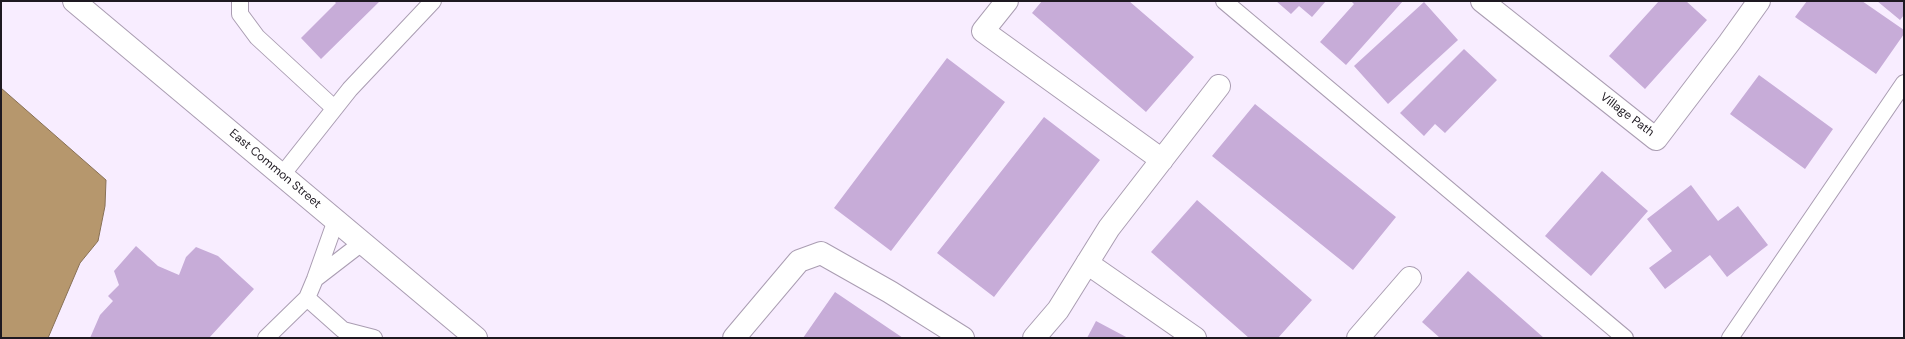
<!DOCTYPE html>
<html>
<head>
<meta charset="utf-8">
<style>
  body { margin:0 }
  #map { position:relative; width:1905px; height:339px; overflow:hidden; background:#f8edff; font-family:"DM Sans",sans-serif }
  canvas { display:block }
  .frame { position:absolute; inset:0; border:2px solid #1e1921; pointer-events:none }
</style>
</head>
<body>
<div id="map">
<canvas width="1905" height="339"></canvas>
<div class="frame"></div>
</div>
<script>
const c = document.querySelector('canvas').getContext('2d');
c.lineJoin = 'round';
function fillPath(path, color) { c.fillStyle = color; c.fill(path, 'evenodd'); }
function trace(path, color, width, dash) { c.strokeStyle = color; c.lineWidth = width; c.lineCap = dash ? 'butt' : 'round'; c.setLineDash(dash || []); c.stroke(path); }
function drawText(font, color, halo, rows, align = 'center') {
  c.font = font + ' "DM Sans",sans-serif'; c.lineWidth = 4; c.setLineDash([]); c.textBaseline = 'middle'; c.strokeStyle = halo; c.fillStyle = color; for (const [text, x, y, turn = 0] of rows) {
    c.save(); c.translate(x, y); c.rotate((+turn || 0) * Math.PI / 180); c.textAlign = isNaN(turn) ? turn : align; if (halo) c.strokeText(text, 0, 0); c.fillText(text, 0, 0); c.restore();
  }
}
const water = new Path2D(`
  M1 88 106 180 105 206 98 241 80 263 48 338H1Z`);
const building = new Path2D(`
  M334 1H380L321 59 301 38 336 3Z
  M1042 1H1129L1194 57 1146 112 1032 13Z
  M1276 1H1326L1312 17 1299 6 1291 14Z
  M1351 1H1403L1346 65 1320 42 1354 4Z
  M1659 1H1686L1707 20 1645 89 1609 56Z
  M1807 1H1862L1904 30V34L1876 74 1795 17Z
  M1877 1H1904V15L1900 20Z
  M1424 2 1458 40 1388 104 1354 66Z
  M1464 49 1497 80 1445 133 1435 124 1424 136 1400 113Z
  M947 58 1005 102 891 251 834 208Z
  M1759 75 1833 129 1805 169 1730 114Z
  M1255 104 1396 217 1353 270 1212 156Z
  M1044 117 1100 160 994 297 937 253Z
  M1602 171 1648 211 1591 276 1545 236Z
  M1691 185 1718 221 1738 206 1768 245 1727 277 1710 255 1665 289 1649 268 1672 251 1647 219Z
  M1197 200 1312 300 1278 338H1249L1151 252Z
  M136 246 158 266 179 275 186 257 196 247 218 256 254 289 209 338H90L100 315 113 301 108 296 119 285 114 271Z
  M1468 271 1544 338H1440L1422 322Z
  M835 292 903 338H803Z
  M1096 321 1128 338H1087Z`);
const service = new Path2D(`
  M240 1V14L257 37 334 108
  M1224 1 1625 338
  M282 175 350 89 433 1
  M336 220 315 279 307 298 343 330 374 338
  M315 279 363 242
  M266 338 307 298
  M1730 338 1904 83`);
const minor = new Path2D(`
  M1007 1 983 31 1162 160
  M1482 1 1656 139 1729 43 1759 1
  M1087 263 1195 338
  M734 338 799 261 821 253 890 292 963 338
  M1034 338 1058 310 1109 228 1219 86
  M1358 338 1410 278`);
const secondary = new Path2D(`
  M74 1 476 338`);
const streetNames = [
  ["Village Path",1627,115,37],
  ["East Common Street",275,169,40]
];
fillPath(water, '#b6976d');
trace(water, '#887156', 1);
fillPath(building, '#c7acd8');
trace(service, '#aa9db2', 18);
trace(minor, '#aa9db2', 24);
trace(secondary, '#aa9db2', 24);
trace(service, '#fff', 16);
trace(minor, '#fff', 22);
trace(secondary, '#fff', 22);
drawText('12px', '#1e1921', '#fff', streetNames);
</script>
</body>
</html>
